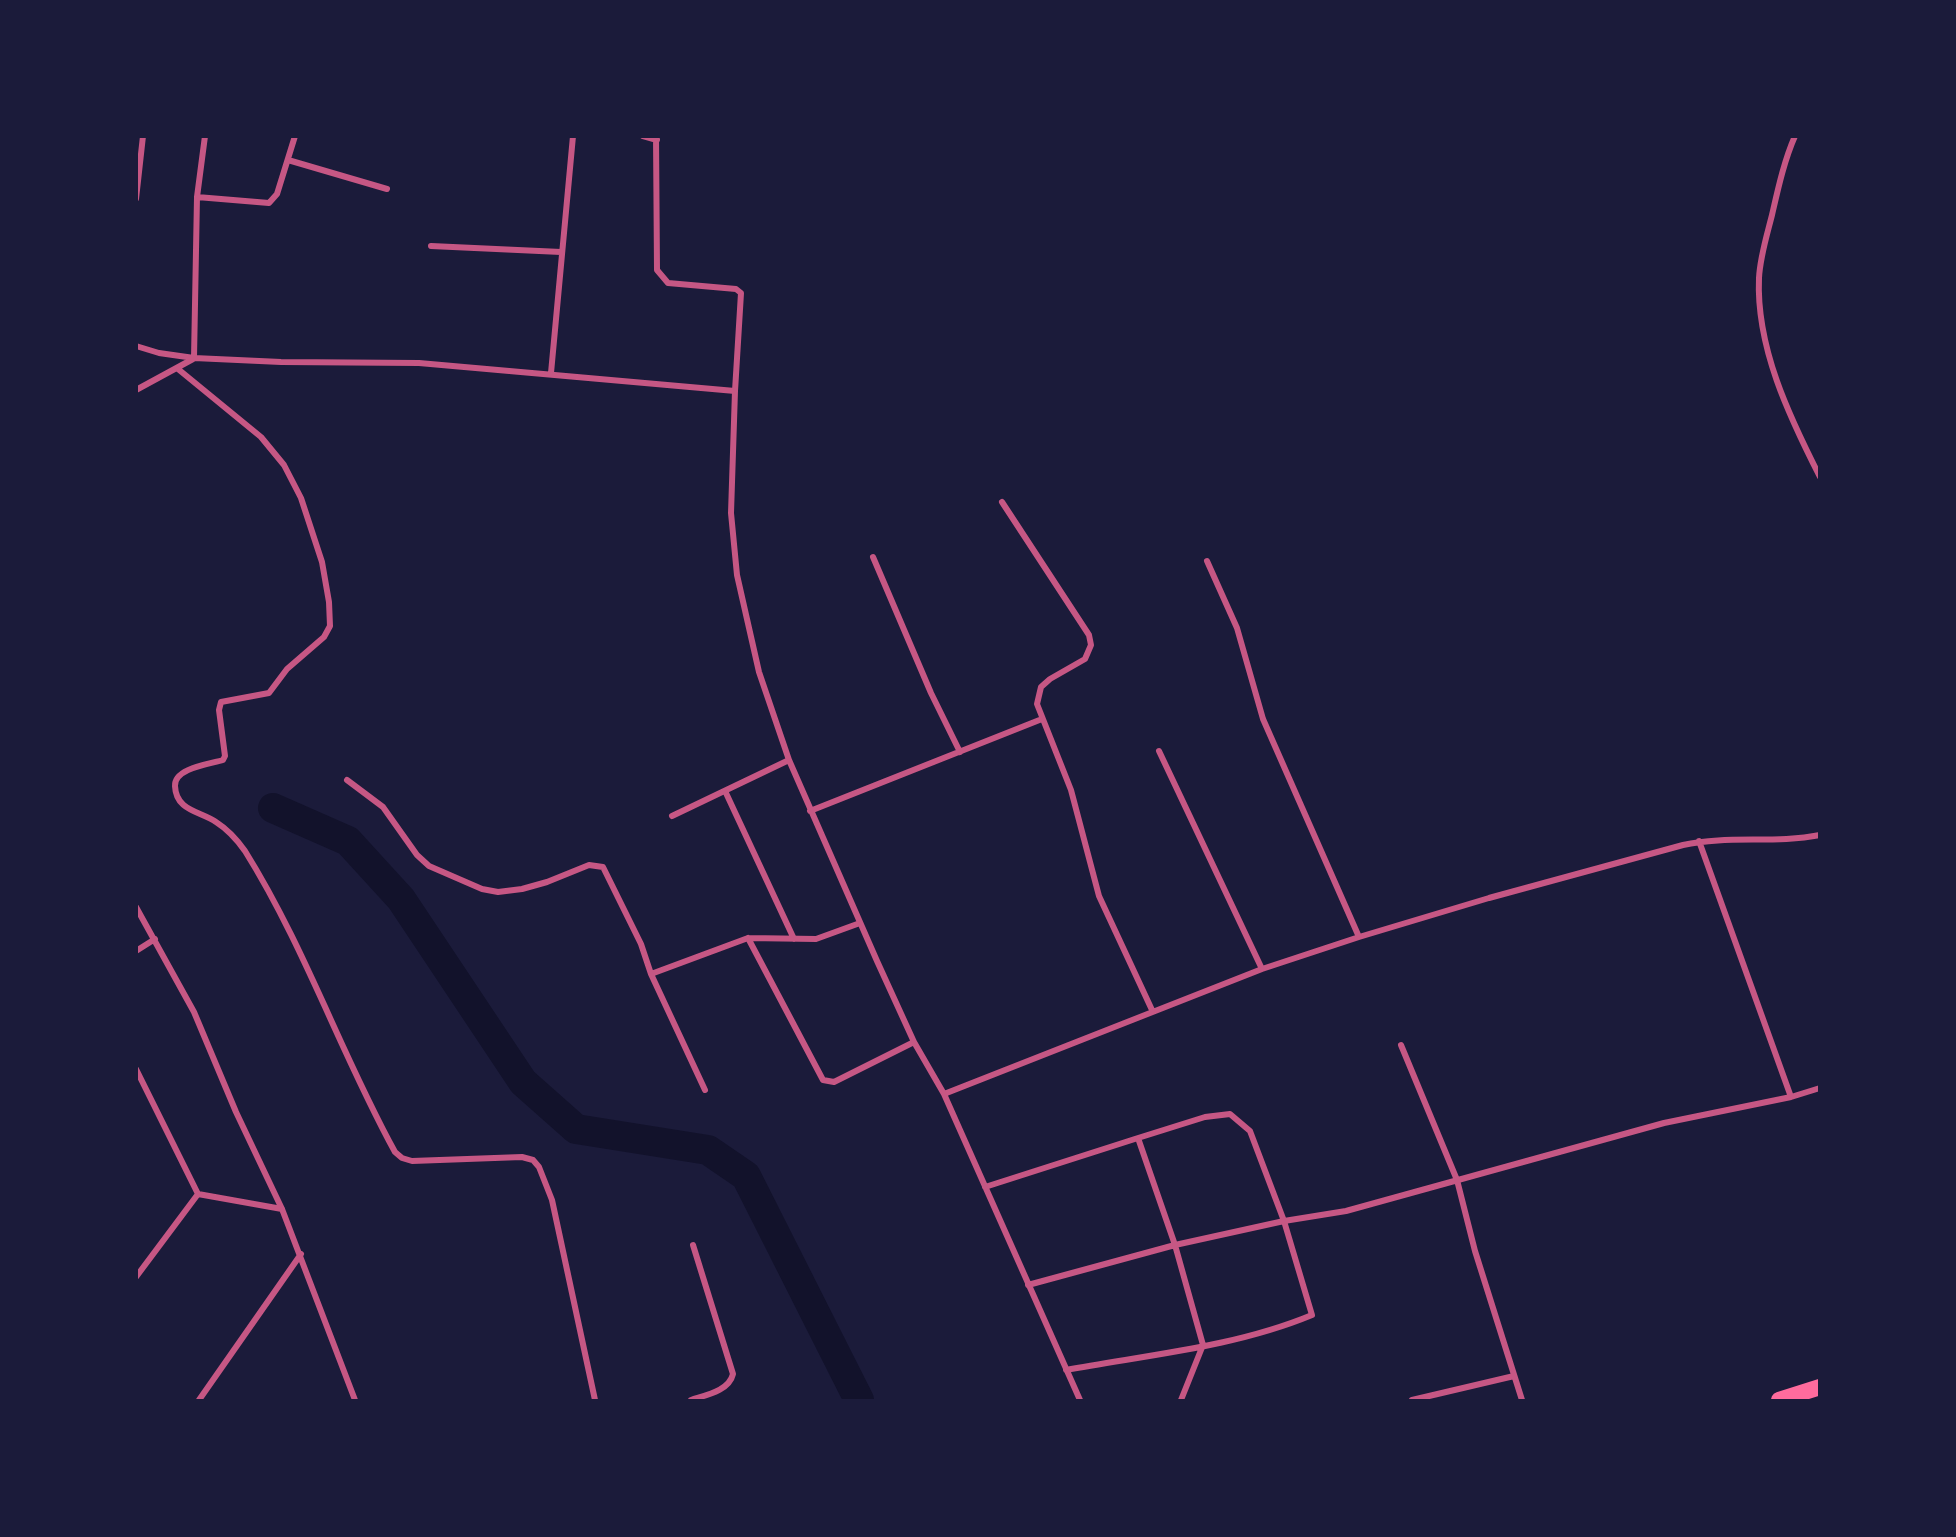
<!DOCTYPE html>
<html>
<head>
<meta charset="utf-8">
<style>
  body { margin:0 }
  #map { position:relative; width:1956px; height:1537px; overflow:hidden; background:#1b1b3a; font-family:Helvetica,sans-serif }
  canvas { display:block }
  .frame { position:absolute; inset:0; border:138px solid #1b1b3a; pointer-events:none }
</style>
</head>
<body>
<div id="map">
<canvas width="1956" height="1537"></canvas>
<div class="frame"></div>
</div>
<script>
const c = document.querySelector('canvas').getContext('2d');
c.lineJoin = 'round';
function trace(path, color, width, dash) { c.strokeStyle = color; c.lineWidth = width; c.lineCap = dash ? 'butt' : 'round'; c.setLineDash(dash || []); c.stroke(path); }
const river = new Path2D(`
  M273 808 348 841 401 899 523 1082 576 1129 708 1150 746 1176 859 1400`);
const minor = new Path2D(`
  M643 136 657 140
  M656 136 657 270 668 283 736 289 741 293 735 391
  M1795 136C1784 161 1778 189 1772 215 1767 235 1760 257 1759 278 1756 347 1789 416 1820 477
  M288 160 387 189
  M197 197 269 203 277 194 295 136
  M136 199 143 136
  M431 246 561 252
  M136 346 159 353 194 358 281 362 419 363 735 391 731 513 737 575 759 672 789 760 877 961 914 1042 944 1094 1080 1400
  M194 358 197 197 205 136
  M178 369 261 437 284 465 301 498 322 562 329 602 330 626 324 637 287 669 269 693 221 702 219 710 225 756 223 760C210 764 174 768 175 786 176 811 200 811 216 822 227 829 238 841 245 851 305 947 341 1054 395 1152L402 1158 412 1161 522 1157 533 1160 539 1167 552 1200 595 1400
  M551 373 573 136
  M136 390 193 359
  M1002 502 1089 635 1091 645 1085 659 1050 679 1041 687 1037 704 1071 790 1099 896 1152 1010
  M873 557 931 693 960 752
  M1207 561 1237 628 1263 719 1359 937 1262 969
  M347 780 383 807 417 855 429 866 482 889 498 892 522 889 547 882 589 865 603 867 641 944 651 974 705 1090
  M726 793 794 939
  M810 811 1042 719
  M672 816 789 760
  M1699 841 1791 1097
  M136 907 194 1012 236 1112 282 1209 355 1400
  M1359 937 1489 898 1683 845C1728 835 1774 844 1820 835
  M748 938 823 1080 834 1082 914 1042
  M136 951 155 939
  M651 974 748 938 816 939 860 923
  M1401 1045 1457 1180 1475 1251 1522 1400
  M136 1069 198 1194
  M944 1094 1262 969 1159 751
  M985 1187 1138 1138
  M198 1194 282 1209
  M136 1277 198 1194
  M1028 1285 1175 1245 1284 1221 1346 1211 1664 1123 1791 1097 1820 1088
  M1066 1370C1147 1355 1235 1347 1312 1315L1284 1221 1250 1131 1230 1114 1205 1117 1138 1138 1175 1245 1203 1345 1181 1400
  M199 1400 301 1254
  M691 1400C706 1395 729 1391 733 1374L693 1245
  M1412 1400 1514 1376`);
const trunk = new Path2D(`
  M1779 1400 1820 1387`);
trace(river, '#12122b', 30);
trace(minor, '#c65784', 6);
trace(trunk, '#ff6b9d', 16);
</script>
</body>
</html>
